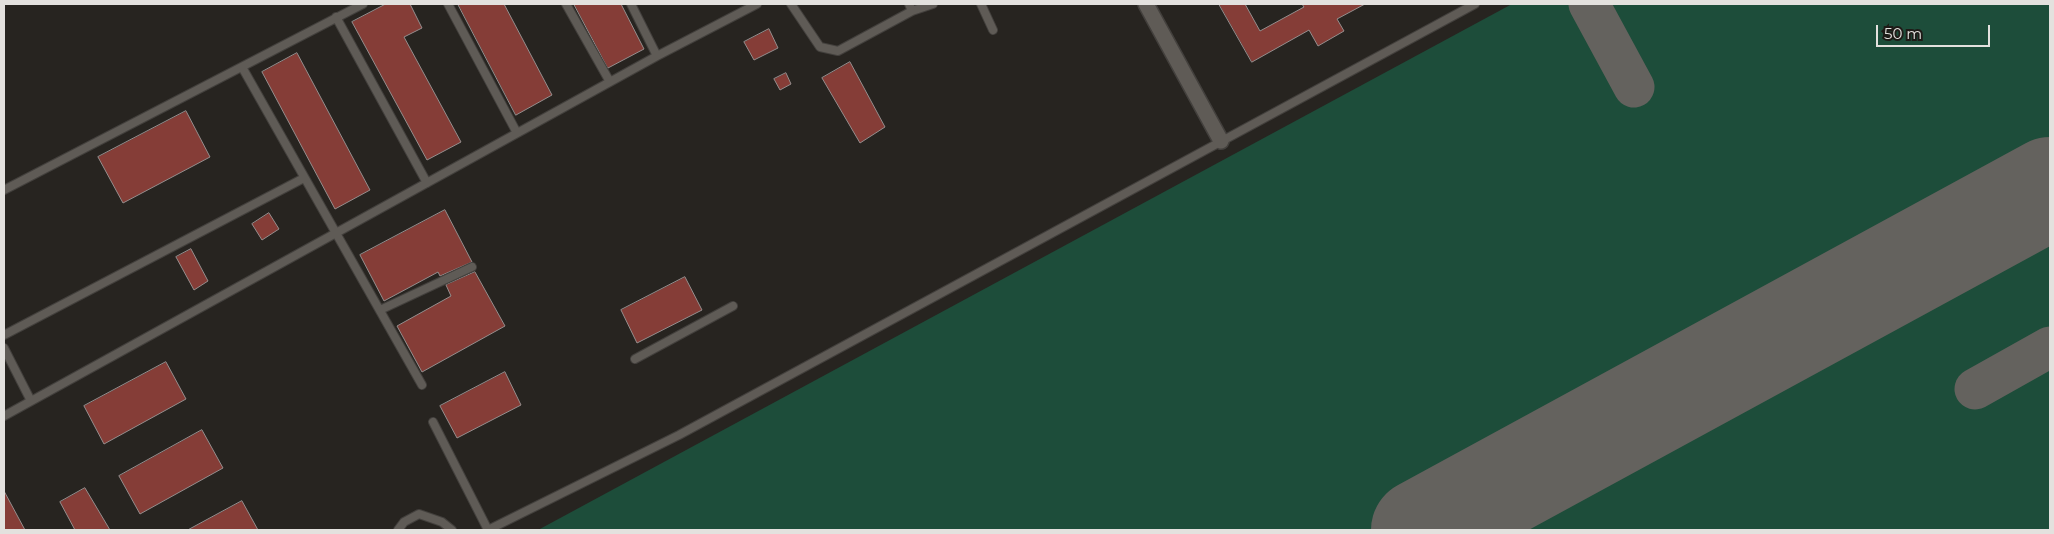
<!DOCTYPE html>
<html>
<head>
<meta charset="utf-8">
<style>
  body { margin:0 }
  #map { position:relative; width:2054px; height:534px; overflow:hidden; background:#272420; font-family:Montserrat,sans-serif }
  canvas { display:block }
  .frame { position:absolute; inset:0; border:5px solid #e3e1de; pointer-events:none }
  .scale { position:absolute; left:1876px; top:25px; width:114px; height:22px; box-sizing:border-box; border:2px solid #e3e1de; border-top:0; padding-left:6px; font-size:15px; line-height:18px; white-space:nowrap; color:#e3e1de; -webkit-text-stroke:4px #1e1b17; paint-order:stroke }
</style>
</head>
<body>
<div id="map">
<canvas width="2054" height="534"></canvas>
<div class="frame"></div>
<div class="scale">50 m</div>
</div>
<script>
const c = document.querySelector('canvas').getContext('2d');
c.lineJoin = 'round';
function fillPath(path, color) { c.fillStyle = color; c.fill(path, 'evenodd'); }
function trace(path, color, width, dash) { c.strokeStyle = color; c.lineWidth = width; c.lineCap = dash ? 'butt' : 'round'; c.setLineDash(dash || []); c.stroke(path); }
const green = new Path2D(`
  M1512 4H2050V530H538Z`);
const taxiway = new Path2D(`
  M1589 4 1634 87
  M1975 389 2050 347`);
const runway = new Path2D(`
  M1422 530 2050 188`);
const building = new Path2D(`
  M386 4H410L422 28 404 37 461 142 427 160 352 22Z
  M458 4H504L552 95 516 115Z
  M574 4H621L644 49 608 68Z
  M1219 4H1245L1260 31 1304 7 1302 4H1365L1337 19 1344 31 1318 46 1309 30 1252 62Z
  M769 29 778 48 754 60 744 42Z
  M297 53 370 190 335 209 262 72Z
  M850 62 885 127 860 143 822 78Z
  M786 73 791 84 780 90 774 79Z
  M186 111 210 157 123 203 98 157Z
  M445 210 472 262 440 276 438 272 384 301 360 255Z
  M269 213 279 229 262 240 252 224Z
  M191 249 208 281 194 290 176 257Z
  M475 272 505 326 422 372 397 326 451 296 446 285Z
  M685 277 702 310 637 343 621 310Z
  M166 362 186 399 104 444 84 406Z
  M505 372 521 405 457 438 440 406Z
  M202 430 223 468 140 514 119 476Z
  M85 488 110 530H75L60 502Z
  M4 491 25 530H4Z
  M242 501 258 530H188Z`);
const lane = new Path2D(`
  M448 4 517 133
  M566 4 610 82
  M631 4 657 56
  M791 4 820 47 838 51 912 11
  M909 4 912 11 933 4
  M981 4 993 30
  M336 17 427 183
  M242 67 422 385
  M4 190 363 4
  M380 310 472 267
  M4 335 304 178
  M4 348 31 401
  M635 359 733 306
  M4 416 657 56 757 4
  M433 422 488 530
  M398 530 404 522 419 514 442 522 452 530
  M488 530 679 435 1475 4`);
const street = new Path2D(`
  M1146 4 1221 141`);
fillPath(green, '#1d4d3a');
trace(taxiway, '#64625e', 41);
trace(runway, '#64625e', 102);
fillPath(building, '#853d37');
trace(building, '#958e8d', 1);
trace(lane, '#43403d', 10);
trace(street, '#43403d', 18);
trace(lane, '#5f5b56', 8);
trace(street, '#5f5b56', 15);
</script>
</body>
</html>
